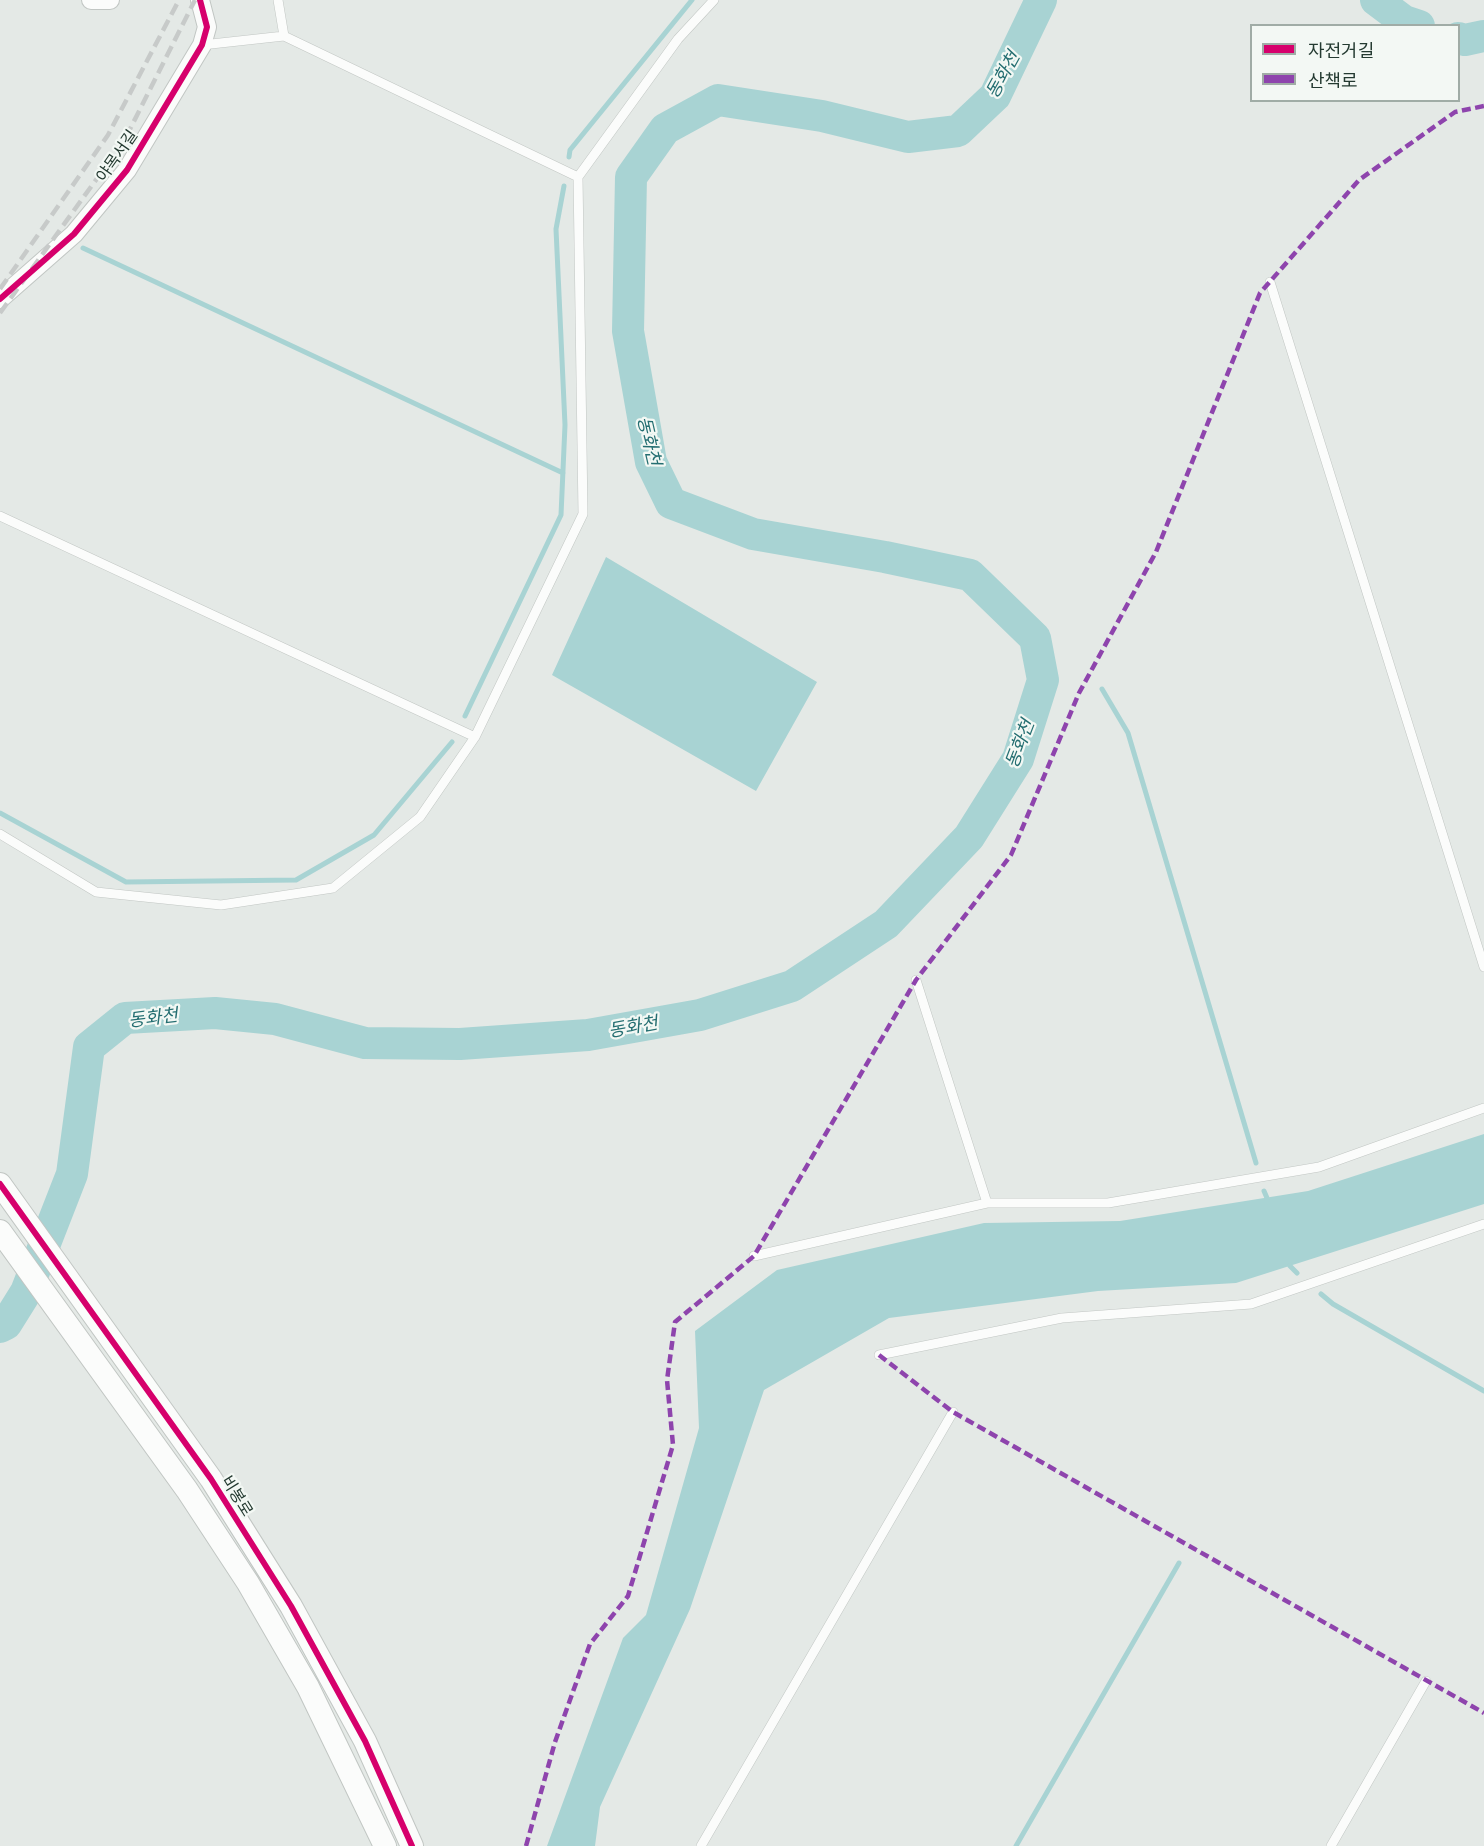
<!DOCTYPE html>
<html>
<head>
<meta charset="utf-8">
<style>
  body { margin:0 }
  #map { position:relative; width:1484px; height:1846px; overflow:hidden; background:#e4e9e6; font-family:"Golos Text","Noto Sans KR",sans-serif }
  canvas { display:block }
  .legend { position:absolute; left:1250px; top:24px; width:210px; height:78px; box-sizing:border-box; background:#f3f8f4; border:2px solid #a0aca6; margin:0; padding:8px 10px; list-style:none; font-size:18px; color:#243a31 }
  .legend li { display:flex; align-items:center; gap:12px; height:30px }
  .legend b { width:30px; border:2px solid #a0aca6 }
</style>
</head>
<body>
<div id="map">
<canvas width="1484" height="1846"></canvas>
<ul class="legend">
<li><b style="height:8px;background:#d6006c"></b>자전거길</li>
<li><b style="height:8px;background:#8e44ad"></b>산책로</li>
</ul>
</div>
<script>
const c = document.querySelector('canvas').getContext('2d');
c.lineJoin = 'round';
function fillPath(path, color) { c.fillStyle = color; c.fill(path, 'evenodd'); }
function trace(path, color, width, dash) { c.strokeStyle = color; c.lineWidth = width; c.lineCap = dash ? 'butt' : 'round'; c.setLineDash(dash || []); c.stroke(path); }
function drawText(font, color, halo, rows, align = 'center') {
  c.font = font + ' "Golos Text","Noto Sans KR",sans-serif'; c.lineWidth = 4.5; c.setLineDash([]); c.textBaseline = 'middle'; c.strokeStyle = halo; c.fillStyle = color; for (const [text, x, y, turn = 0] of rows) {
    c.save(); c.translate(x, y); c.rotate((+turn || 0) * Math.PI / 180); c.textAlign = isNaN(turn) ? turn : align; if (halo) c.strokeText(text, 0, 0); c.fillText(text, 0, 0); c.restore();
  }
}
const water = new Path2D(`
  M606 557 817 682 756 791 552 675Z
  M1484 1134V1204L1236 1283 1098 1291 889 1318 764 1390 690 1609 600 1807 595 1846H547L623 1638 646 1615 699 1428 695 1331 777 1270 984 1223 1120 1221 1308 1191Z`);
const stream = new Path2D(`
  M569 157 570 150 692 0
  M83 248 563 473
  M1102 689 1128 733 1256 1163
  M465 716 561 515 565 425 556 229 564 186
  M0 813 126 882 296 880 374 835 452 742
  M1264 1191 1267 1198
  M1290 1266 1297 1273
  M1321 1294 1333 1304 1484 1391
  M1016 1846 1179 1563`);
const river = new Path2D(`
  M1376 0 1404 21 1419 26
  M1458 38 1465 40 1484 36
  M0 1327 6 1324 26 1292 72 1174 89 1047 125 1018 215 1013 275 1019 365 1043 460 1044 588 1035 700 1015 792 986 886 924 969 837 1018 759 1043 680 1035 638 970 575 885 557 753 534 671 503 651 462 628 331 631 177 665 129 718 100 822 116 908 137 958 131 995 96 1041 0`);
const service = new Path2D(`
  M278 0 284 36
  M202 45 284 36 578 177
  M1270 282 1484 967
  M0 516 475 737
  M0 834 96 892 221 905 333 888 420 817 475 737 583 514 578 177 678 39 714 0
  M916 980 987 1203
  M754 1256 987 1203H1108L1319 1167 1484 1108
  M879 1355 1062 1318 1251 1304 1484 1224
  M701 1846 953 1412
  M1331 1846 1426 1681`);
const minor = new Path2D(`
  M91 0H110
  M0 299 74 234 127 170 202 45 207 27 200 0`);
const tertiary = new Path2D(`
  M0 1184 211 1479 291 1606 365 1741 412 1846
  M0 1231 187 1490 248 1583 308 1687 385 1846`);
const rail = new Path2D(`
  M0 289 108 135 179 0
  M0 313 124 141 195 0`);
const quiet = new Path2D(`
  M879 1355 953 1412 1484 1713
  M526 1846 555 1742 590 1644 628 1596 673 1445 667 1380 675 1322 754 1256 916 980 1011 855 1079 693 1156 552 1260 293 1359 180 1455 112 1484 106`);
const cycleway = new Path2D(`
  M0 299 74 234 127 170 202 45 207 27 200 0
  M0 1184 211 1479 291 1606 365 1741 412 1846`);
const streetNames = [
  ["야목서길",117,156,-55],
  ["비봉로",237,1496,58]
];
const waterNames = [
  ["동화천",1003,75,-61],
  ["동화천",649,441,77],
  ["동화천",1020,744,-69],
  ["동화천",153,1018,-7],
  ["동화천",633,1027,-10]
];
fillPath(water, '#a8d3d3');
trace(stream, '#a8d3d3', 5);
trace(river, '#a8d3d3', 32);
trace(service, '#c1c6c3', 10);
trace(minor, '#c1c6c3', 20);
trace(tertiary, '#c1c6c3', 24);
trace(service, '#fbfcfb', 9);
trace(minor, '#fbfcfb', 18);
trace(tertiary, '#fbfcfb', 22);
trace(rail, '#c7cac9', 4.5, [12, 6]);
trace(quiet, '#8e44ad', 4.5, [9, 4.5]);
trace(cycleway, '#d6006c', 6);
drawText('16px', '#243a31', '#f3f8f4', streetNames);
drawText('italic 18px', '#246e71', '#f3f8f4', waterNames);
</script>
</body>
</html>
